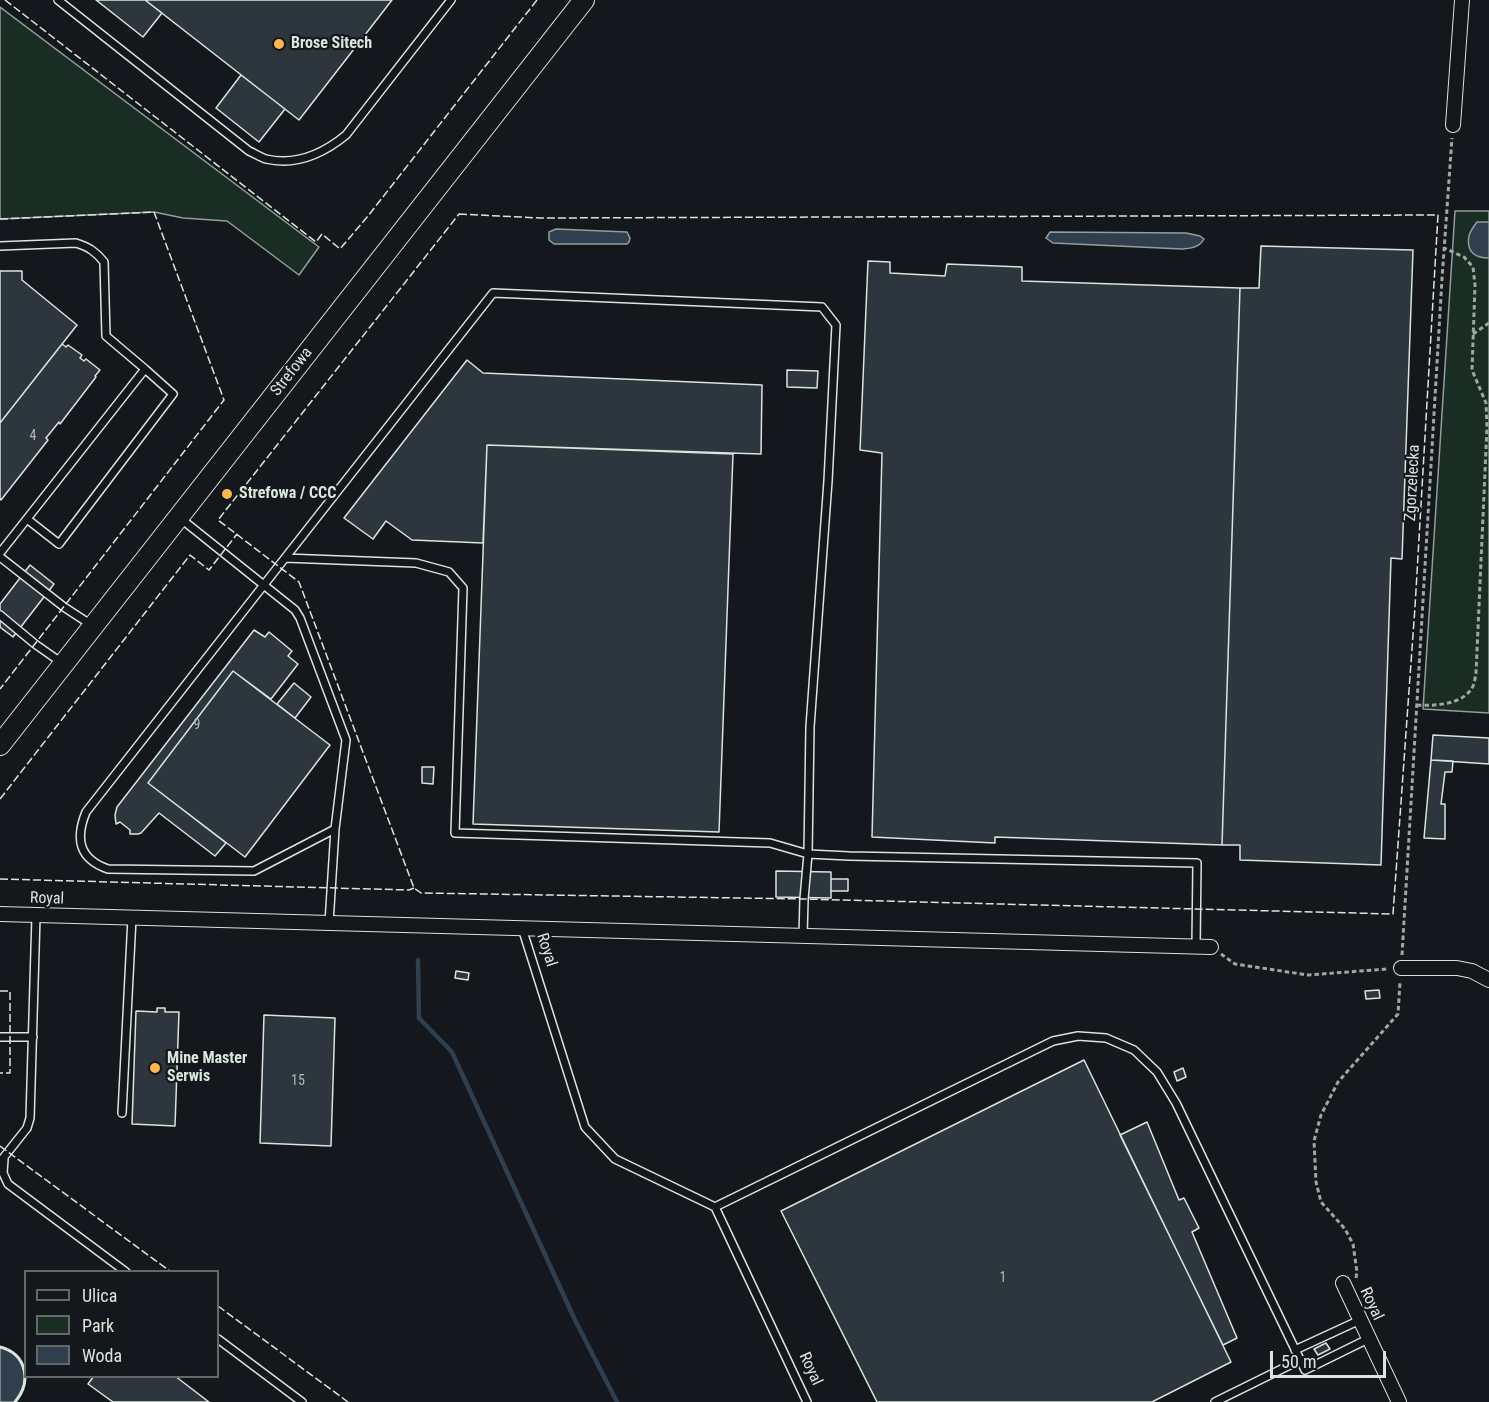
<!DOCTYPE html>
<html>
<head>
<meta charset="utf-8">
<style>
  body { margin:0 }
  #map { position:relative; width:1489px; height:1402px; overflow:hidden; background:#14181c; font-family:"Roboto Condensed",sans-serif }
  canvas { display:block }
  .legend { position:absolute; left:24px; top:1270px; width:195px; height:108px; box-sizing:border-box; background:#14181c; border:2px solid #626a69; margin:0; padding:8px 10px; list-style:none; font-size:18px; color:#d8e6dc }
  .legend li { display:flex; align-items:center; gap:12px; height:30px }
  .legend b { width:30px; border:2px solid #626a69 }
  .scale { position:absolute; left:1270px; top:1351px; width:116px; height:27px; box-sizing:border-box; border:3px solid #d8e6dc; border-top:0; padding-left:8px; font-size:18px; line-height:21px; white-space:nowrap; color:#d8e6dc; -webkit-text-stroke:4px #14181c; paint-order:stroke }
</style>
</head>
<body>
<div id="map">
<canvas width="1489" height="1402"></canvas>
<ul class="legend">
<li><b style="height:8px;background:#14181c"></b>Ulica</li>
<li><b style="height:16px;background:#1a2d24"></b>Park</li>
<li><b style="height:16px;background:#2f3f4d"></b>Woda</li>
</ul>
<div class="scale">50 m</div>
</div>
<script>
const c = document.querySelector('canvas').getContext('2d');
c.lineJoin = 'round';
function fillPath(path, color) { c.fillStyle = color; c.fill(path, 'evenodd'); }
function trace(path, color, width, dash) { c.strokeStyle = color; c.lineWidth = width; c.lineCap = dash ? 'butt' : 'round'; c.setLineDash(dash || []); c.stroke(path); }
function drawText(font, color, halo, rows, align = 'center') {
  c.font = font + ' "Roboto Condensed",sans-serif'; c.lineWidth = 4.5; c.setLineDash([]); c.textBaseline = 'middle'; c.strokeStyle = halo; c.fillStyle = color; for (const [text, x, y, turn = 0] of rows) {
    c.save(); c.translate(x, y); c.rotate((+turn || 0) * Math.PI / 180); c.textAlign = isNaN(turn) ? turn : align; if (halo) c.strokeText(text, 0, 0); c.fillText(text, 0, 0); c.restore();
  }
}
const green = new Path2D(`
  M0 7 319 247 299 275 227 221 183 218 154 212 0 219Z
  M1455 211H1489V713L1423 709Z`);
const water = new Path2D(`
  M1477 222H1489V258C1475 258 1466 252 1469 236 1470 231 1474 226 1477 222Z
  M556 229 627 232 630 238 629 242 627 244H554L549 240V232Z
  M1050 232 1186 233 1200 236 1204 239C1199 248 1191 248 1182 249L1053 243 1046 238Z
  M0 1347C27 1354 32 1382 15 1402H0Z`);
const stream = new Path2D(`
  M418 960 419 1018 452 1052 575 1320 617 1402`);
const building = new Path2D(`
  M96 0H145L162 13 143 37Z
  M145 0H392L299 120Z
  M241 75 285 109 259 142 216 108Z
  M1261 246 1413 250 1402 559 1391 558 1381 865 1240 860V845H1222L1240 288H1259Z
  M868 261 890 262V273L945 276 947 264 1022 267V281L1240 288 1222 845 995 837V843L872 837 882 453 860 450Z
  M0 271H22V280L77 325 0 423Z
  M62 344 66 347 68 345 82 355 80 358 84 361 86 359 100 370 95 376 96 377 60 424 59 422 46 438 48 440 1 500 0 498V423Z
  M467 360 483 373 762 385 761 454 487 445 483 543 412 540 386 521 373 539 344 518Z
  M787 370 818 371 817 388 787 387Z
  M487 445 733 454 719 832 473 824Z
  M30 565 54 584 13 637 0 627V604Z
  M254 630 265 637 269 632 292 651 288 656 298 664 271 699 233 671 148 783 226 843 215 856 159 813 141 833 138 834H130V830L120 822 116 824 115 815 117 807Z
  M233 671 330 745 245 857 148 783Z
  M294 683 311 697 295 718 277 704Z
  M1433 735 1489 738V764L1431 760Z
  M1431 760 1453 761 1452 772H1445L1441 804H1445V839L1424 838Z
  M422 767H434L433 784 422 783Z
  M776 871 831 872V898L776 897Z
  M831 879H848V891H831Z
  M456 971 469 973 468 980 455 978Z
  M1379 990 1380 998 1366 999 1365 991Z
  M157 1008H165V1012H179L175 1126 132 1124 136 1011 157 1012Z
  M264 1015 335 1018 331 1146 260 1143Z
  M1084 1060 1231 1362 1152 1402H877L781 1211Z
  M1183 1068 1186 1077 1177 1081 1174 1072Z
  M1147 1122 1179 1200 1184 1198 1199 1228 1192 1232 1237 1338 1223 1345 1120 1135Z
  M1326 1343 1330 1349 1318 1355 1314 1349Z
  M94 1376H175L209 1402H113L88 1384Z`);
const path = new Path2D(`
  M1473 334 1489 323
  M1417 705C1434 706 1462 705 1472 688 1475 683 1475 677 1476 673L1487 427 1486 403 1472 370 1475 285 1473 267 1464 257 1444 248
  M1221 954 1235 964 1308 975 1387 969
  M1402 955 1442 279 1452 138
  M1356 1278 1357 1272 1353 1244 1345 1229 1321 1202 1316 1182 1314 1141 1321 1115 1338 1082 1398 1014 1400 982`);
const lane = new Path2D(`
  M58 0 249 151C254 153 260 157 266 159 296 166 324 153 346 135L451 0
  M0 246 76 243C89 247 96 252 104 262L106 336 145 369 0 553
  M180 518 295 610 300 618 346 740 335 829 254 871 108 869C79 859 75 839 86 812L263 586 285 558 493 293 822 307 836 325 828 481 810 727 808 854 770 843 455 833 463 588 449 572 416 563 285 558
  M27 519 59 544 173 394 145 369
  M0 557 64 607 93 626
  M0 615 35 644 62 663
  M329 923 335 829
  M522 928 585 1127 615 1159 715 1207 807 1402
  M803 936 804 899 808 854 849 856 1197 863 1196 946
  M0 1037H33
  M122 1113 132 918
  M4 1159 3 1173 8 1184 126 1272
  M0 1162 27 1128 30 1118 36 916
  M715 1207 1053 1041 1078 1036 1106 1038 1134 1050 1157 1072 1176 1103 1305 1370 1368 1339
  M218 1339 302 1402
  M1295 1350 1360 1320
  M1215 1402 1300 1360`);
const street = new Path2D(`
  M1453 125 1462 0
  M0 914 1211 947
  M1401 968H1457L1472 971 1489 980
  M1343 1283 1399 1402`);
const secondary = new Path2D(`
  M0 745 584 0`);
const fence = new Path2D(`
  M5 0 316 242 322 234 340 249 368 216 537 0
  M459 214 540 218 1438 215 1415 607 1393 914 804 899 421 893 414 888 299 582 218 520Z
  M0 219 154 212 224 400 0 689
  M0 799 190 555 209 570 237 534
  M0 879 409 890 414 888
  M0 991H10V1073H0
  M0 1146 171 1272
  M218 1306 348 1402`);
const wall = new Path2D(`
  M0 1347C27 1354 32 1382 15 1402`);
const markers = [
  [279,44,6,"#ffb74d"],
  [227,494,6,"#ffb74d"],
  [155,1068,6,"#ffb74d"]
];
const numberNames = [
  ["4",33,436],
  ["9",197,725],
  ["15",298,1081],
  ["1",1003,1278]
];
const poiNames = [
  ["Brose Sitech",291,44],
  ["Strefowa / CCC",239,494],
  ["Mine Master",167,1059],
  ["Serwis",167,1077]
];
const streetNames = [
  ["Strefowa",292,372,-52],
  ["Zgorzelecka",1413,483,-87],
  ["Royal",47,899,2],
  ["Royal",546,950,72],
  ["Royal",1371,1304,65],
  ["Royal",810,1369,65]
];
fillPath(green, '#1a2d24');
trace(green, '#939e99', 1.5);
fillPath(water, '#2f3f4d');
trace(water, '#939e99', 1.5);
trace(stream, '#2f3f4d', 4.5);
fillPath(building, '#2c363c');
trace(building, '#d8e6dc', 1.5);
trace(lane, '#d8e6dc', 10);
trace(street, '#d8e6dc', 16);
trace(secondary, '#d8e6dc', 22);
trace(path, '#9da8a2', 3, [4.5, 3]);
trace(lane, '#14181c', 7);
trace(street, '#14181c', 14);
trace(secondary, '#14181c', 20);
trace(fence, '#d8e6dc', 1.5, [8, 3]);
trace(wall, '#d8e6dc', 3);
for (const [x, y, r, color] of markers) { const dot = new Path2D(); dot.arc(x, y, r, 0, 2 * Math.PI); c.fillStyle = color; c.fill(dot); trace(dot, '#14181c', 2); }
drawText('14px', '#adbab4', null, numberNames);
drawText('bold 16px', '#d8e6dc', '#14181c', poiNames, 'left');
drawText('16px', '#d8e6dc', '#14181c', streetNames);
</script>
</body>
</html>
